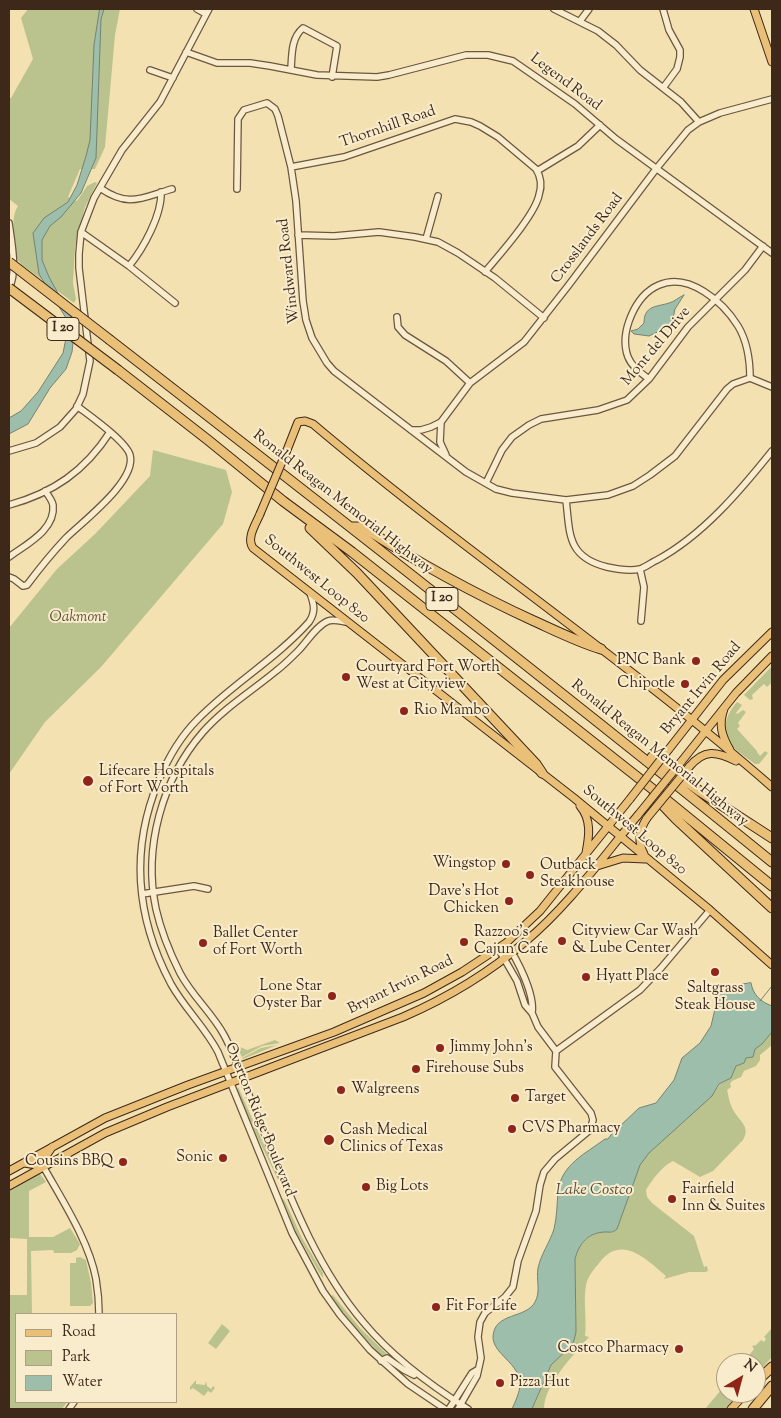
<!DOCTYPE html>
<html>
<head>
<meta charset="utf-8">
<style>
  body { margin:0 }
  #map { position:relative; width:781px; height:1418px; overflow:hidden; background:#f4e1b2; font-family:"Sorts Mill Goudy",serif }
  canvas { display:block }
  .frame { position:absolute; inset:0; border:10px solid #3d2819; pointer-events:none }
  .legend { position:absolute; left:15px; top:1313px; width:162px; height:90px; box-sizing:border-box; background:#f8eccd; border:1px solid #ad9e85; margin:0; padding:6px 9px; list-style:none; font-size:15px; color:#3d2819 }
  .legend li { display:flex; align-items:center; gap:10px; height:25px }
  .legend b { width:25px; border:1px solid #ad9e85 }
  .north { position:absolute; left:716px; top:1353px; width:50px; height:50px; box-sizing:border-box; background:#f8eccd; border:1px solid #ad9e85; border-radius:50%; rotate:37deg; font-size:14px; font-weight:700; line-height:20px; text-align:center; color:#3d2819 }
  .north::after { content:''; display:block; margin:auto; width:18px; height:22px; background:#8f2418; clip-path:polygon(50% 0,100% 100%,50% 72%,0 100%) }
</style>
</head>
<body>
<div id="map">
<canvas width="781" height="1418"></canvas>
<div class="frame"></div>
<ul class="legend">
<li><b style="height:6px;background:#eac079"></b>Road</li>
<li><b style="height:14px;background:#bac38d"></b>Park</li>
<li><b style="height:14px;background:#9cbeab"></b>Water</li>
</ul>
<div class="north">N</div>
</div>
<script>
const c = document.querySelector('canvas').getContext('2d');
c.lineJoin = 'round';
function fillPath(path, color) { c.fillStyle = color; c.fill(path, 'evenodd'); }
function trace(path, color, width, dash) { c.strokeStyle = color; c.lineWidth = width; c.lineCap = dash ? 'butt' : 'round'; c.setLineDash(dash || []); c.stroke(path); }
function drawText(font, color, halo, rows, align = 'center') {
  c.font = font + ' "Sorts Mill Goudy",serif'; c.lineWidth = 4; c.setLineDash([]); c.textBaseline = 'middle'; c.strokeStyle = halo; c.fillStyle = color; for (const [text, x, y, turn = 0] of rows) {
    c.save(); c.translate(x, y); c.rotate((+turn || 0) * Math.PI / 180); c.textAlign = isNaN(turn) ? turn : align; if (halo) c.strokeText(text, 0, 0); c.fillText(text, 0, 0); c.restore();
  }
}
const green = new Path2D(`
  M28 9H120L115 35 105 147 95 169H80L68 197 77 201 87 186 95 182 97 183 85 207 75 247 73 283 76 299 74 303 22 265 16 258C18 240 8 222 18 206L9 199V98H11L33 59 21 18Z
  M153 450 226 470 232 492 223 524 101 667 45 722 9 774V628L57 569 95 534 150 476Z
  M772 666V682L767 687 764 684 752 695 753 699 750 700 744 695Z
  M737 702 742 705 736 713 737 714 743 710 746 712 738 723 740 726 737 729 757 751V752L760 756 765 751 768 753 759 764H755C747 758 736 751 730 744 720 730 727 713 737 702Z
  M772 1032V1045L760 1055V1060L756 1066 744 1071 741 1077 732 1081 730 1084 731 1087 727 1090C729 1098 730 1106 735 1113 742 1123 750 1128 743 1140L713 1171 700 1177 673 1161C661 1167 653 1179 646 1190L647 1197 652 1203 694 1236 704 1267 707 1266 708 1271 705 1272H689L664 1279 666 1276C647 1260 622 1234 600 1262 594 1269 588 1276 586 1285 583 1302 587 1319 585 1336L589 1337C574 1355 544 1384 544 1409H532C540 1396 542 1379 551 1366 560 1352 571 1351 576 1332L575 1259C579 1244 589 1232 606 1232 611 1232 612 1233 617 1229L640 1165 649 1153 714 1093 720 1084 731 1078 736 1066 744 1063 746 1058 753 1057 755 1049 762 1044Z
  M275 1040 280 1043 262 1046 242 1057 236 1045 247 1050Z
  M277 1045 243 1059 242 1058 261 1048Z
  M238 1087 279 1178 278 1180 254 1130 237 1091Z
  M36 1174H40L46 1182 29 1191V1237H53L70 1228 80 1244 77 1250 71 1253H54L53 1250 31 1251 32 1314H16V1402H67L62 1409H9V1295H27V1239L9 1238V1191Z
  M282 1198 285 1201 302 1238 323 1273V1278L320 1274 295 1230Z
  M80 1257 86 1260 91 1283 93 1303 90 1306H70V1263H76V1258Z
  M333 1295 360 1328 390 1357H382L352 1325 333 1300 331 1296Z
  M222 1324 230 1331 216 1349 208 1343Z
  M772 1328V1357L756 1375V1363H743L754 1349 752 1346 756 1345 761 1340 764 1342 766 1339 764 1337Z
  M196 1380V1384L205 1385 206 1381 207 1386 211 1389 213 1386 215 1388 211 1393 208 1391 204 1396 193 1388 190 1390V1387Z
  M726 1384V1393H740L726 1409H705Z`);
const water = new Path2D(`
  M100 9H104L101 19 96 158 81 193 61 217 50 226 42 240V260L49 277 75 324 72 352 66 369 50 388 28 424 9 434V418L21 411 38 392 63 353 69 323 39 274 33 233 44 218 68 202 77 185 86 156 90 140 94 45Z
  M684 295 675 309 673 318 668 327 649 336 634 334 631 331 638 329 644 323C644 305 657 307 669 303 674 302 679 297 684 295Z
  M751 983C753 995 761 1002 772 1006V1032L762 1044 755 1049 753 1057 746 1058 744 1063 736 1066 731 1078 719 1084 712 1096 649 1153 640 1165 617 1229C612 1233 611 1232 606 1232 589 1232 579 1243 575 1259L576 1332 574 1340 572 1345 551 1365 532 1409H512C515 1402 520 1392 520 1384 520 1363 492 1354 493 1336 495 1312 526 1319 535 1302 541 1292 536 1279 538 1268 541 1254 550 1242 554 1229 557 1217 557 1204 558 1191 562 1164 585 1154 605 1139H608L613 1132 618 1131 619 1127 639 1108 656 1103 674 1080 682 1058 700 1043 711 1026 718 996 720 992 725 988 731 986Z`);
const stream = new Path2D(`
  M760 1001 772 986`);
const minor = new Path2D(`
  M197 9 206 14
  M554 9 598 31 616 45 640 70 681 102 699 122
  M580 21 589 9
  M186 52 217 63H250L270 66 317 75 377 77 389 75 466 55H488L513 61 575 104 616 139 772 253
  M291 69C292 55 291 38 303 28L337 46 332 77
  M150 70 173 78
  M663 88 677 69 680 57V50L669 30 663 9
  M291 167 344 157 455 119 471 122 480 126 498 137 536 169C541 177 542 186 539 195 535 215 499 255 485 272
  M537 171 578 146 600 125
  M100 188C129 208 141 198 172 189
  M237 189 238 119 244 110 267 103 275 109 278 116 291 167 296 201 303 301 306 320 312 338 327 363 334 371 466 472 496 489 512 493 566 500 608 495 633 486 650 475 675 456 727 389 733 384 750 378
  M9 223C11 239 18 273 9 288
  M81 232 129 266 175 303
  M298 235 334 236 379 232 415 237 438 242 458 253 495 278 544 318
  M426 239 438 196
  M129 266C143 249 162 215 161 192
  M397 317 398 327 405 335 446 361 470 383
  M750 378 772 387
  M649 379C641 373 632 367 628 357 619 333 635 295 659 285 689 272 723 302 738 326 747 341 750 360 750 378
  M441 422 440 442 446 455
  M411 430H421L431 427 441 422 470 383 524 342 568 286 656 169 688 130 699 122 720 113 772 99
  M9 451 36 443 60 427 76 409 83 394 90 361 79 268V254L81 232 94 198 122 150 160 102 209 9
  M486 483 502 450 512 437 529 425 541 419 598 410 627 400 649 379 688 327 745 270 763 246
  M566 500C570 534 567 557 607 567 616 569 631 571 640 569 646 567 652 562 657 560 703 535 740 491 772 451
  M9 505C53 493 85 471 110 432
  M9 557C25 545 56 530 53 505 52 500 48 495 45 491
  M640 569 644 587 641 621
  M9 577 14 579 23 586 27 585C39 569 52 553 66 538 82 522 137 481 130 455 126 441 90 416 77 406
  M310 593C314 604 316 612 309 622 276 659 232 684 198 719 181 736 168 758 159 780 130 849 136 918 171 984 185 1009 205 1027 218 1052L292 1233 323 1291 340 1315 370 1350 408 1384 445 1409
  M346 622C340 621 333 619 328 621 316 626 307 642 298 651 291 658 284 665 276 671 252 691 224 708 203 732 162 779 143 848 156 909 161 931 170 953 180 973 192 996 212 1013 224 1035 236 1057 243 1082 253 1105 284 1180 311 1261 364 1323 393 1358 430 1385 468 1409
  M142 894 194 886 208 889
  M506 943C517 959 535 994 532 1013
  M556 1051 640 990 661 968 710 910
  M43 1166C62 1200 89 1241 96 1279 98 1291 99 1303 99 1314
  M381 1361 387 1358 404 1370 414 1375
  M69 1409 74 1402
  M449 1409 472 1373 477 1370
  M458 1409 477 1376 481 1358 478 1337 480 1322 485 1313 505 1297 513 1287 518 1261 536 1211 540 1185 544 1172 555 1159 590 1130 593 1120 591 1113 555 1067 556 1051 538 1027 532 1013 525 1005 517 981 498 948`);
const major = new Path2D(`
  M754 9 772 62
  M287 450 298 422 305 421 313 424C462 550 625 659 772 787
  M260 514C256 524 246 538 253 548L574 798 710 910 772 965
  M724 709C718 725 722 736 730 750
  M669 749 723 680 772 632
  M681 762 736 693 772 656
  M689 767C704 749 716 751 736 761
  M580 806C592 820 589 837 586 853
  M644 854C637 841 639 830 647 818
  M597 866 623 858 645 859
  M24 1163 43 1166 44 1159 52 1147
  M9 1171 105 1118 188 1085 334 1032 424 993 462 972 506 943 540 911 630 799
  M9 1186 105 1133 167 1107 403 1017C447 998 489 973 526 941 569 905 602 858 638 815
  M731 1409 746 1393`);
const highway = new Path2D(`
  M110 340C332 512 554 685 772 862
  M118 370 208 440 283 501 352 552 669 802 772 886
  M351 527H363C418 563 475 594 534 621 556 631 578 642 601 649
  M310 528 357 573 536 764 542 773
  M652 757 701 792 772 838
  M654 796 676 819 772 908
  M756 1382 772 1367
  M753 1409 772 1386`);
const majorBridge = new Path2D(`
  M260 514 287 450
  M630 799 669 749
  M638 815 681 762
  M647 818 689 767`);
const highwayBridge = new Path2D(`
  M9 262 110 340
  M9 288 118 370`);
const markers = [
  [696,661,5,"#8f2418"],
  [346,677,5,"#8f2418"],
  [685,684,5,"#8f2418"],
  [404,711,5,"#8f2418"],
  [88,781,6,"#8f2418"],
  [506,864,5,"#8f2418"],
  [530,875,5,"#8f2418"],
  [509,901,5,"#8f2418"],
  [562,941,5,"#8f2418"],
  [464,942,5,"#8f2418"],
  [203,943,5,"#8f2418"],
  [715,972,5,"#8f2418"],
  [586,977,5,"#8f2418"],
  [332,996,5,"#8f2418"],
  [440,1048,5,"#8f2418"],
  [416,1069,5,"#8f2418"],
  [341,1090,5,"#8f2418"],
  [515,1098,5,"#8f2418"],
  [512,1129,5,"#8f2418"],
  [329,1140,6,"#8f2418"],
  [223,1158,5,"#8f2418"],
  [123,1162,5,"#8f2418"],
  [366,1187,5,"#8f2418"],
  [672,1199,5,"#8f2418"],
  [436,1307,5,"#8f2418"],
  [679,1349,5,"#8f2418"],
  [500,1383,5,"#8f2418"]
];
const shields = [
  [63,329,32],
  [442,599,32]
];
const shieldNames = [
  ["I 20",63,329],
  ["I 20",442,599]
];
const streetNames = [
  ["Legend Road",565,83,37],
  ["Thornhill Road",388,128,-19],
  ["Crosslands Road",588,239,-53],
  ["Windward Road",290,271,-96],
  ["Mont del Drive",657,347,-50],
  ["Ronald Reagan Memorial Highway",342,503,38],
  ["Southwest Loop 820",316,580,39],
  ["Bryant Irvin Road",702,689,-50],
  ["Ronald Reagan Memorial Highway",659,754,39],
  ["Southwest Loop 820",634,831,40],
  ["Bryant Irvin Road",401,986,-26],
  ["Overton Ridge Boulevard",259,1120,68]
];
const parkNames = [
  ["Oakmont",78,618]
];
const poiNames = [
  ["PNC Bank",686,661,"right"],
  ["Courtyard Fort Worth",356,668],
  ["West at Cityview",356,685],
  ["Chipotle",675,684,"right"],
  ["Rio Mambo",414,711],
  ["Lifecare Hospitals",99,772],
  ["of Fort Worth",99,789],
  ["Wingstop",496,864,"right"],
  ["Outback",540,866],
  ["Steakhouse",540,883],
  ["Dave's Hot",499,892,"right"],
  ["Chicken",499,909,"right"],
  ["Cityview Car Wash",572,932],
  ["& Lube Center",572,949],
  ["Razzoo’s",474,933],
  ["Cajun Cafe",474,950],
  ["Ballet Center",213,934],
  ["of Fort Worth",213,951],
  ["Hyatt Place",596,977],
  ["Lone Star",322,987,"right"],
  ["Oyster Bar",322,1004,"right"],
  ["Saltgrass",715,989,"center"],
  ["Steak House",715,1006,"center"],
  ["Jimmy John's",450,1048],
  ["Firehouse Subs",426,1069],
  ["Walgreens",351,1090],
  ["Target",525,1098],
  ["CVS Pharmacy",522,1129],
  ["Cash Medical",340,1131],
  ["Clinics of Texas",340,1148],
  ["Sonic",213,1158,"right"],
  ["Cousins BBQ",113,1162,"right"],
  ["Big Lots",376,1187],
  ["Fairfield",682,1190],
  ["Inn & Suites",682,1207],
  ["Fit For Life",446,1307],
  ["Costco Pharmacy",669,1349,"right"],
  ["Pizza Hut",510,1383]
];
const waterNames = [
  ["Lake Costco",594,1191]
];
fillPath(green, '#bac38d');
fillPath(water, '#9cbeab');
trace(water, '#768271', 1);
trace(stream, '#768271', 1);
trace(minor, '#6b563f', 8);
trace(major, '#3d2819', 9);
trace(highway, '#3d2819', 11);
trace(minor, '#f8eccd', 5.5);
trace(major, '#eac079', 7);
trace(highway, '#eac079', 9);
trace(majorBridge, '#3d2819', 9, []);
trace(highwayBridge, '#3d2819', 11, []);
trace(majorBridge, '#eac079', 7);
trace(highwayBridge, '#eac079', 9);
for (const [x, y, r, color] of markers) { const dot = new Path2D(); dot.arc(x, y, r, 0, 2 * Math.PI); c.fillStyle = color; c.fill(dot); trace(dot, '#f8eccd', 2); }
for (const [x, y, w] of shields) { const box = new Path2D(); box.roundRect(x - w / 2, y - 11.5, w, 23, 4); c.fillStyle = '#f8eccd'; c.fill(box); trace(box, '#3d2819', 1); }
drawText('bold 14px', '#3d2819', null, shieldNames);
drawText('15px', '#3d2819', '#f8eccd', streetNames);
drawText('italic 15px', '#5c4f36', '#f8eccd', parkNames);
drawText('15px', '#3d2819', '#f8eccd', poiNames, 'left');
drawText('italic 16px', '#554e3e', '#f8eccd', waterNames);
</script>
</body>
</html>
